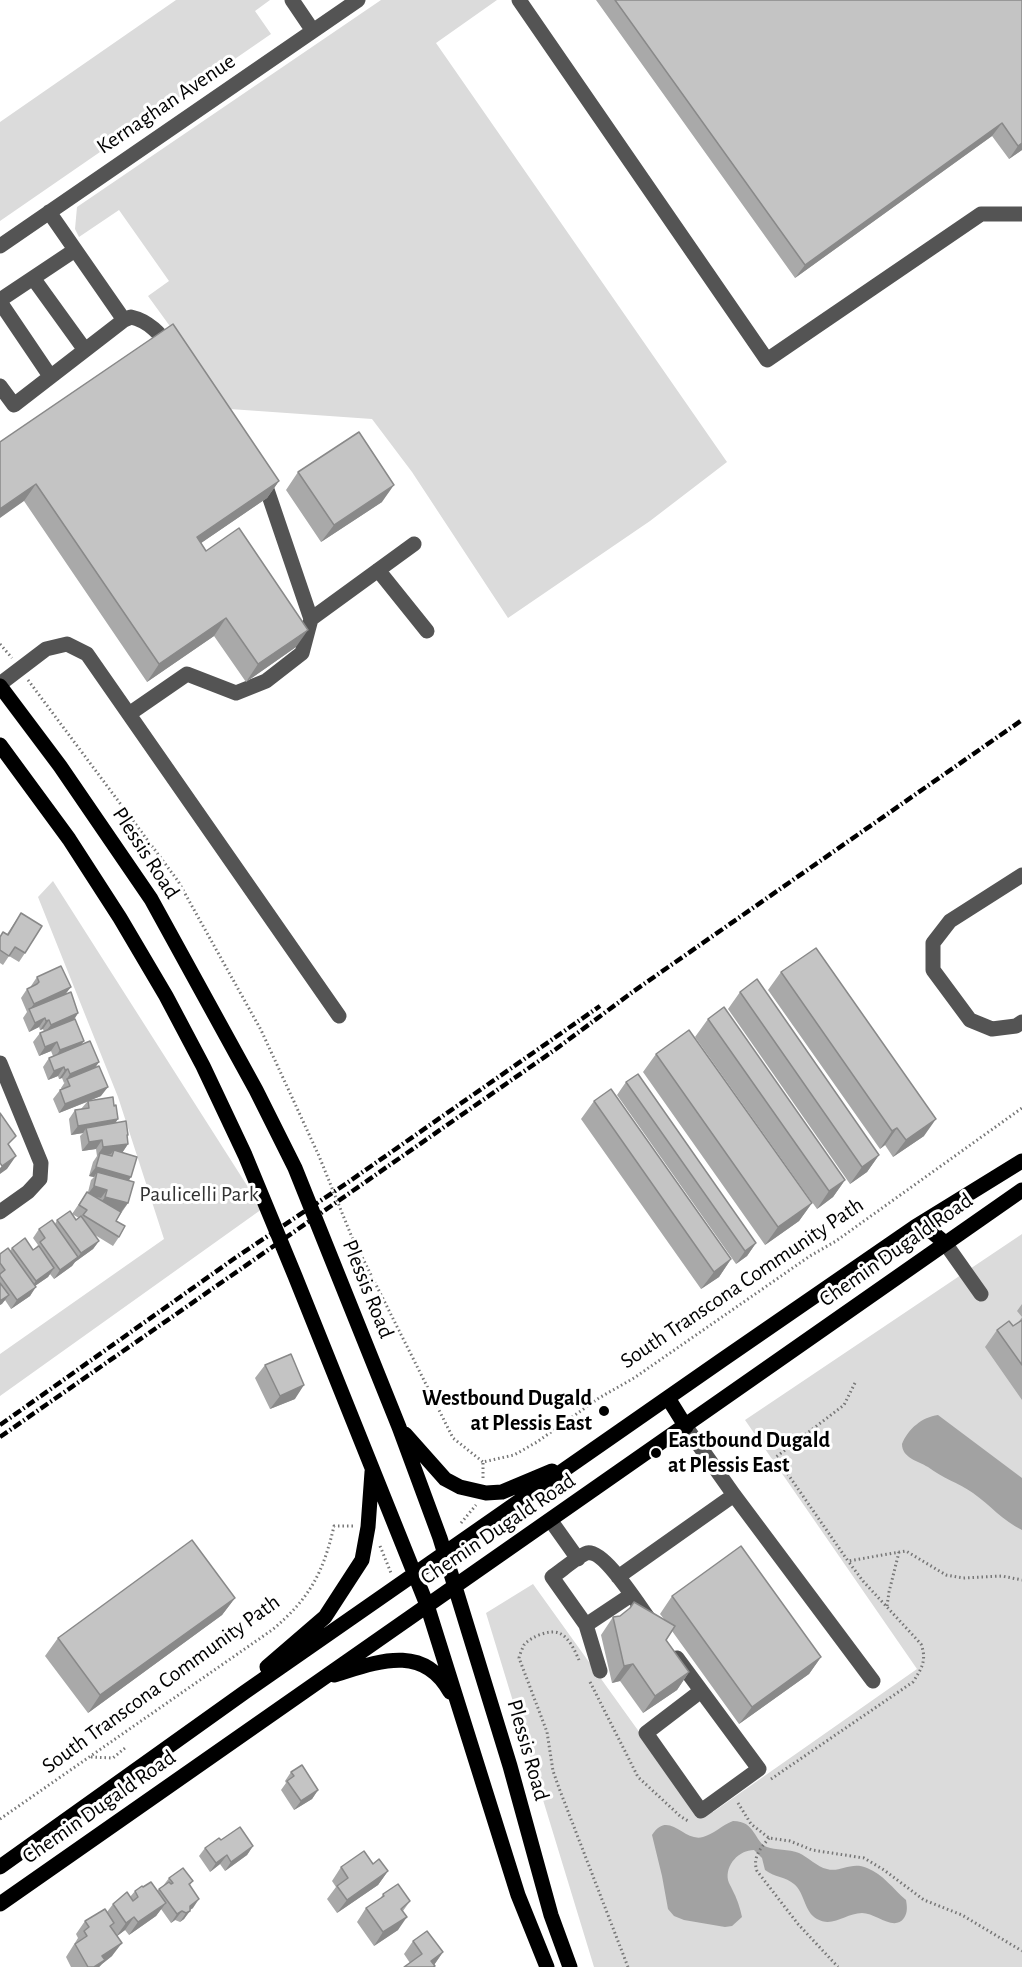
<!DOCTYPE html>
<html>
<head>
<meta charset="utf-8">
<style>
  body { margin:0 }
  canvas { display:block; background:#fff }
</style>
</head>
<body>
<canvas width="1022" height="1967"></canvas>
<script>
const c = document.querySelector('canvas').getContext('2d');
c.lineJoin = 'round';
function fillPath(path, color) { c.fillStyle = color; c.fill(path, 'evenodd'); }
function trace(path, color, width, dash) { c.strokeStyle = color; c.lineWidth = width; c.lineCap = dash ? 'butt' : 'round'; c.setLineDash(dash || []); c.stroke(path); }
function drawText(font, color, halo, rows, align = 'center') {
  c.font = font + ' "Alegreya Sans",sans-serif'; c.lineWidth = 6; c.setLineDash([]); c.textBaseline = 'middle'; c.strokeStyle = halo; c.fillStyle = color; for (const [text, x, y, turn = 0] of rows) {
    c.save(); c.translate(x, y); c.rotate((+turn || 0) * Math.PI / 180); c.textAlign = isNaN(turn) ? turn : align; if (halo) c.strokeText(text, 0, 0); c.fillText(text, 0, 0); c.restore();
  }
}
const green = new Path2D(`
  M176 0H270L255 11 271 34 0 221V122Z
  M381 0H497L436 43 727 462 650 521 508 618 412 472 372 419 230 409 148 296 169 281 119 210 79 237 75 229 77 207Z
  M53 881 262 1209 0 1396V1354L164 1239 118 1097 38 897Z
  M1022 1234V1967H594L486 1613 533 1584 693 1807 705 1800 713 1812 917 1669 745 1420Z`);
const water = new Path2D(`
  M938 1415 1022 1478V1530C1003 1521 990 1505 973 1493 959 1483 942 1478 928 1467 918 1461 902 1458 902 1444 908 1429 922 1417 938 1415Z
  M733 1821C756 1821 754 1842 767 1847 775 1850 789 1849 799 1853 808 1857 817 1867 827 1869 840 1873 851 1861 867 1868 883 1874 893 1889 906 1900 907 1906 908 1912 904 1918 894 1932 876 1913 862 1913 846 1913 833 1928 817 1919 804 1912 805 1893 794 1884 786 1877 774 1877 765 1870L762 1858 754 1850C739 1850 725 1865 728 1880 729 1884 731 1886 732 1889 737 1898 740 1908 742 1917L732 1926 725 1927 684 1920 674 1916 668 1909 662 1876 652 1835C669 1809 684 1843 703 1837 714 1834 722 1825 733 1821Z`);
const path = new Path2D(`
  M0 644 12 658
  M28 680 178 881 261 1030 319 1156 351 1235 453 1438 483 1462
  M855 1383 844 1405 776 1457 848 1561 906 1551 946 1575 963 1578 1002 1576 1022 1580
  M483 1478V1462L514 1455 537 1442 599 1398 634 1378 810 1256 836 1241 1022 1108
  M461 1523 476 1505
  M380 1546 391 1573
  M887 1606 889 1592 899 1552
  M579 1660C575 1651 569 1637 559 1633 550 1629 530 1637 524 1645 522 1649 520 1654 519 1658L547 1732 553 1771 559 1788 628 1967
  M590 1682 638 1777 680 1816 688 1821
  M91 1757 113 1758 125 1748
  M771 1779 913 1682C922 1668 927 1660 921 1644L863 1581 848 1561
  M738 1803 751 1824 769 1838 790 1841 812 1850 864 1858 884 1870 924 1900 962 1915 1022 1951
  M0 1819 272 1630C309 1599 323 1574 334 1526H354
  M769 1838C761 1848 752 1857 757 1871L798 1924 838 1967`);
const minor = new Path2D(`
  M292 0 313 31
  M519 0 767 360 981 214H1022
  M0 246 358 0
  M33 278 85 350
  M0 300 75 250
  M0 302 50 376
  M124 320 131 317C149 321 160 334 171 348
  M0 386 14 405 124 320 49 212
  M378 570 427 631
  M311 619 414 544
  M0 684 46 649 67 644 87 654 339 1016
  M129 714 187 674 236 693 266 681 302 653 311 619 263 478
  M1022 875 950 921 933 943V970L970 1020 992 1029 1016 1026 1022 1022
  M0 1063 41 1163 40 1179 28 1192 0 1212
  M945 1243 981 1294
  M686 1427 734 1495 873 1681
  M551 1521 578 1559
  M618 1577 734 1495
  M586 1625 631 1595
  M677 1658 759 1769 701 1811 646 1733 701 1691
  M600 1671 586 1625 552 1577C561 1571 578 1556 587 1553 604 1549 639 1606 649 1619`);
const major = new Path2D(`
  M0 686 60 766 151 899 256 1090 295 1168 399 1427 440 1538 510 1766 551 1915 570 1967
  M0 745 69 839 120 918 166 996 203 1066 245 1155 295 1276 427 1605 518 1895 547 1967
  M915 1227 932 1232 945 1243
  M668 1398 686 1427
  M405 1434 445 1479 460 1487 486 1493 502 1492 552 1471
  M267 1667 325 1617 362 1560 368 1527 372 1472
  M334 1675C377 1662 423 1643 450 1692
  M0 1867 245 1692 722 1360 915 1227 1022 1161
  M0 1904 1022 1190`);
const rail = new Path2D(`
  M0 1425 235 1258 347 1183 600 1006
  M0 1437 556 1049 634 991 1022 720`);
const wall = new Path2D(`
  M596 0H1022V150L1009 159 992 136 795 278Z
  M0 442 279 481 267 498 201 543 206 551 296 647 246 682 214 636 147 682 24 501Z
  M298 472 382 502 321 542 286 490Z
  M21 913 25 953 19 962 9 956 3 965 0 963V937L7 934Z
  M781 972 924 1136 893 1157 885 1145 880 1149 768 990Z
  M37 977 66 994 78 1013 74 1020 81 1045 95 1068 101 1096 91 1100 115 1123 127 1137 128 1144 122 1153 131 1177 129 1180 128 1203 116 1221 119 1237 113 1246 95 1235 99 1241 93 1249 75 1262 72 1266 54 1279 50 1274 48 1277 35 1286 30 1296 11 1309 5 1300 0 1305V1254L10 1251 12 1248 33 1250 38 1245 33 1238 39 1229 55 1224 57 1220H76L79 1218 72 1214 87 1192H88L91 1180 94 1177 89 1176 93 1162 97 1156 96 1149 82 1151 80 1136 83 1133 71 1135 69 1119 75 1110 81 1109 87 1102 59 1113 53 1099 60 1090H62L61 1088 65 1082 64 1083 62 1078 59 1079 58 1076 48 1080 43 1067 49 1058 53 1056 51 1051 39 1056 33 1042 40 1033 44 1032 43 1029 40 1030 39 1027 29 1032 23 1018 27 1012 21 998 27 989 32 987 31 986Z
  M740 992 879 1155 867 1172 850 1184 728 1009Z
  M708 1019 845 1180 833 1197 817 1209 695 1037Z
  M656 1054 812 1203 799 1221 765 1245 643 1072Z
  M626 1082 756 1243 747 1256 736 1264 617 1095Z
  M594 1101 731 1259 719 1277 701 1289 581 1119Z
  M1022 1304V1400L985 1347 997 1330 1013 1326 1018 1323 1022 1317 1017 1311Z
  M265 1365 295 1399 270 1409 255 1378Z
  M672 1596 821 1657 809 1674 739 1724 672 1631 666 1640 689 1672 677 1690 643 1713 620 1681 612 1683 601 1635 613 1617 664 1619 660 1614Z
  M235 1598 222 1615 88 1713 45 1656 58 1638Z
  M291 1772 318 1790 312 1799 294 1810 281 1790 286 1783 285 1781Z
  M221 1840 253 1846 247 1855 225 1871 220 1864 210 1872 199 1856 205 1848Z
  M373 1864 388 1871 378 1885 337 1913 327 1899 336 1887 332 1881 341 1867Z
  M169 1878 193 1881 190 1885 193 1908 190 1910 184 1919 180 1922 175 1920 171 1923 161 1909 156 1916 129 1935 125 1930 117 1936 112 1956 102 1964 99 1967H71L66 1957 78 1938 76 1934 85 1921 107 1912 113 1904 130 1897 135 1891 143 1887 157 1891 163 1886Z
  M383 1894 410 1901 403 1911 398 1930 374 1946 357 1922 366 1908 380 1899Z
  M413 1941 443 1952 434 1965 410 1963 404 1954Z`);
const shadedWall = new Path2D(`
  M1002 123 992 136 795 278 805 265Z
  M1022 143V150L1009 159 1018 146Z
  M279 481 267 498 185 554 197 537Z
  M36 484 24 501 0 518V509Z
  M394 485 382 502 321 542 334 525Z
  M226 618 214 636 147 682 159 664Z
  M308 630 296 647 246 682 258 664Z
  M71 987 64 996 30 1009 34 1004Z
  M78 1013 72 1022 44 1033 51 1025Z
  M45 1018 39 1027 29 1032 35 1023Z
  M49 1020 43 1029 40 1030 46 1021Z
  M84 1041 78 1049 54 1059 60 1050Z
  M57 1042 51 1051 39 1056 45 1047Z
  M99 1062 93 1071 67 1079 64 1083 70 1074Z
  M64 1067 58 1076 48 1080 54 1071Z
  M68 1069 62 1078 59 1079 65 1070Z
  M108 1087 101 1096 59 1113 65 1104Z
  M118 1119 112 1128H86L83 1133 71 1135 78 1126Z
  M936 1119 924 1136 893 1157 906 1140Z
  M897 1128 885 1145 880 1149 892 1131Z
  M102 1140 96 1149 82 1151 89 1142Z
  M128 1144 122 1153 114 1150 111 1154 99 1156 100 1153 97 1156 103 1147Z
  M879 1155 867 1172 850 1184 862 1167Z
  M16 1156 7 1169 0 1174V1168L2 1166Z
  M96 1167 131 1177 125 1186 97 1172 94 1177 89 1176Z
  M845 1180 833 1197 817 1209 829 1191Z
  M94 1186 107 1190 101 1198 87 1195Z
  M105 1197 128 1203 121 1212 99 1205Z
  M812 1203 799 1221 765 1245 778 1227Z
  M99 1241 93 1249 75 1262 72 1266 54 1279 60 1270 78 1257 81 1253Z
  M756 1243 747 1256 736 1264 745 1251Z
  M731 1259 719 1277 701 1289 714 1272Z
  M54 1268 48 1277 29 1290 36 1281Z
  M36 1287 30 1296 11 1309 17 1300Z
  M9 1295 2 1304 0 1305V1301Z
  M304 1385 295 1399 270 1409 280 1396Z
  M235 1598 222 1615 88 1713 100 1695Z
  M821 1657 809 1674 739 1724 752 1707Z
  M633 1664 620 1681 612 1683 624 1666Z
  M689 1672 677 1690 643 1713 655 1696Z
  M318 1790 312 1799 294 1810 301 1801Z
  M253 1846 247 1855 225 1871 231 1862Z
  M227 1855 220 1864 210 1872 216 1863Z
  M388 1871 378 1885 337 1913 347 1900Z
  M199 1899 193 1908 185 1913 190 1906Z
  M166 1903 156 1916 129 1935 138 1922Z
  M182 1911 175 1920 171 1923 177 1914Z
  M190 1911 184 1919 180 1922 186 1913Z
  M134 1917 125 1930 116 1937 126 1923Z
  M407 1917 398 1930 374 1946 383 1932Z
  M122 1943 112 1956 102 1964 99 1967H94L102 1956Z
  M443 1952 434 1965 431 1961Z`);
const building = new Path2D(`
  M615 0H1022V143L1018 146 1002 123 805 265Z
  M173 324 279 481 197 537 206 551 239 528 308 630 258 664 226 618 159 664 36 484 0 509V442Z
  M359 432 394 485 334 525 298 472Z
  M21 913 42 926 25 953 15 947 9 956 0 950V937L3 932 8 935Z
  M816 948 936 1119 906 1140 897 1128 892 1131 781 972Z
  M61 966 71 987 34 1004 27 989 37 984 39 982 37 977Z
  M757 979 879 1155 862 1167 740 992Z
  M71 992 78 1013 51 1025 49 1020 46 1021 45 1018 35 1023 29 1009Z
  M724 1007 845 1180 829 1191 708 1019Z
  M75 1019 84 1041 60 1050 57 1042 45 1047 40 1033Z
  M689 1030 812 1203 778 1227 656 1054Z
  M90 1041 99 1062 70 1074 68 1069 65 1070 64 1067 54 1071 49 1058Z
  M99 1066 108 1087 65 1104 60 1090 70 1086 67 1079Z
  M638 1074 756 1243 745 1251 626 1082Z
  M611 1089 731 1259 714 1272 594 1101Z
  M113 1097 114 1106 116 1105 118 1119 78 1126 75 1110 89 1108 88 1101Z
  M0 1113 16 1136 8 1144 16 1156 2 1166 0 1163Z
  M126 1121 128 1135H127L128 1144 103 1147 102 1140 89 1142 86 1128Z
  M114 1150 137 1157 131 1177 96 1167 100 1153 112 1156Z
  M97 1172 134 1182 128 1203 105 1197 107 1190 94 1186Z
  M87 1192 121 1212 116 1221 125 1226 119 1237 83 1215 87 1210 79 1205Z
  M70 1211 76 1220 81 1216 99 1241 81 1253 57 1220Z
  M52 1220 78 1257 60 1270 40 1242 45 1238 39 1229Z
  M25 1238 33 1250 39 1246 54 1268 36 1281 12 1248Z
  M8 1248 36 1287 17 1300 0 1276V1274L5 1270 0 1263V1254Z
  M0 1283 9 1295 0 1301Z
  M1022 1320V1365L997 1330 1009 1321 1013 1326Z
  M291 1354 304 1385 280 1396 265 1365Z
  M192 1540 235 1598 100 1695 58 1638Z
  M741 1546 821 1657 752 1707 672 1596Z
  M634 1602 675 1626 666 1640 689 1672 655 1696 633 1664 624 1666 613 1617 620 1616 630 1608Z
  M302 1765 318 1790 301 1801 287 1781 294 1776 291 1772Z
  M240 1827 253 1846 231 1862 227 1855 216 1863 205 1848 219 1838 221 1840Z
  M364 1851 373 1864 379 1859 388 1871 347 1900 337 1886 348 1878 341 1867Z
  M183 1868 193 1881 189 1884 199 1899 190 1906V1911L186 1913 182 1911 177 1914 159 1889 169 1882 171 1884 173 1883 169 1878Z
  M151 1882 166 1903 138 1922 134 1917 126 1923 113 1904 127 1892 133 1901 138 1897 135 1891 142 1886 143 1887Z
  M398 1884 410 1901 401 1909 407 1917 383 1932 366 1908 384 1896 383 1894Z
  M105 1909 114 1923 110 1926 122 1943 102 1956 105 1960 94 1967H88L75 1944 87 1936 84 1931 89 1927 85 1921Z
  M427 1931 443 1952 431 1961 435 1966 433 1967H404L422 1954 413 1941Z`);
const markers = [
  [604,1411,6,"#000"],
  [656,1453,6,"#000"]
];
const streetNames = [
  ["Kernaghan Avenue",166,104,-34],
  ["Plessis Road",146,853,57],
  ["Chemin Dugald Road",896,1250,-35],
  ["South Transcona Community Path",742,1283,-34],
  ["Plessis Road",368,1289,68],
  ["Chemin Dugald Road",498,1529,-34],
  ["South Transcona Community Path",161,1684,-36],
  ["Plessis Road",528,1750,74],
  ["Chemin Dugald Road",99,1807,-35]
];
const parkNames = [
  ["Paulicelli Park",199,1194]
];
const poiNames = [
  ["Westbound Dugald",592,1398],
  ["at Plessis East",592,1423],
  ["Eastbound Dugald",668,1440,"left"],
  ["at Plessis East",668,1465,"left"]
];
fillPath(green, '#dbdbdb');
fillPath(water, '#a2a2a2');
trace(path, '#767676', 3, [1.5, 3]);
trace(minor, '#545454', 15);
trace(major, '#000', 15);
trace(rail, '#000', 4.5, [9, 3, 1.5, 3]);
fillPath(wall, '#a9a9a9');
fillPath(shadedWall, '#898989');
fillPath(building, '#c4c4c4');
trace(building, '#898989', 1.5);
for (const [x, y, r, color] of markers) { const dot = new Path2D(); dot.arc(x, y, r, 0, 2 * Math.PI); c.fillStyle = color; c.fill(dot); trace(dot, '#fff', 2); }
drawText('22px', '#000', '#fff', streetNames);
drawText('22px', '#323232', '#fff', parkNames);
drawText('bold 22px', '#000', '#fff', poiNames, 'right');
</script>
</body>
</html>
